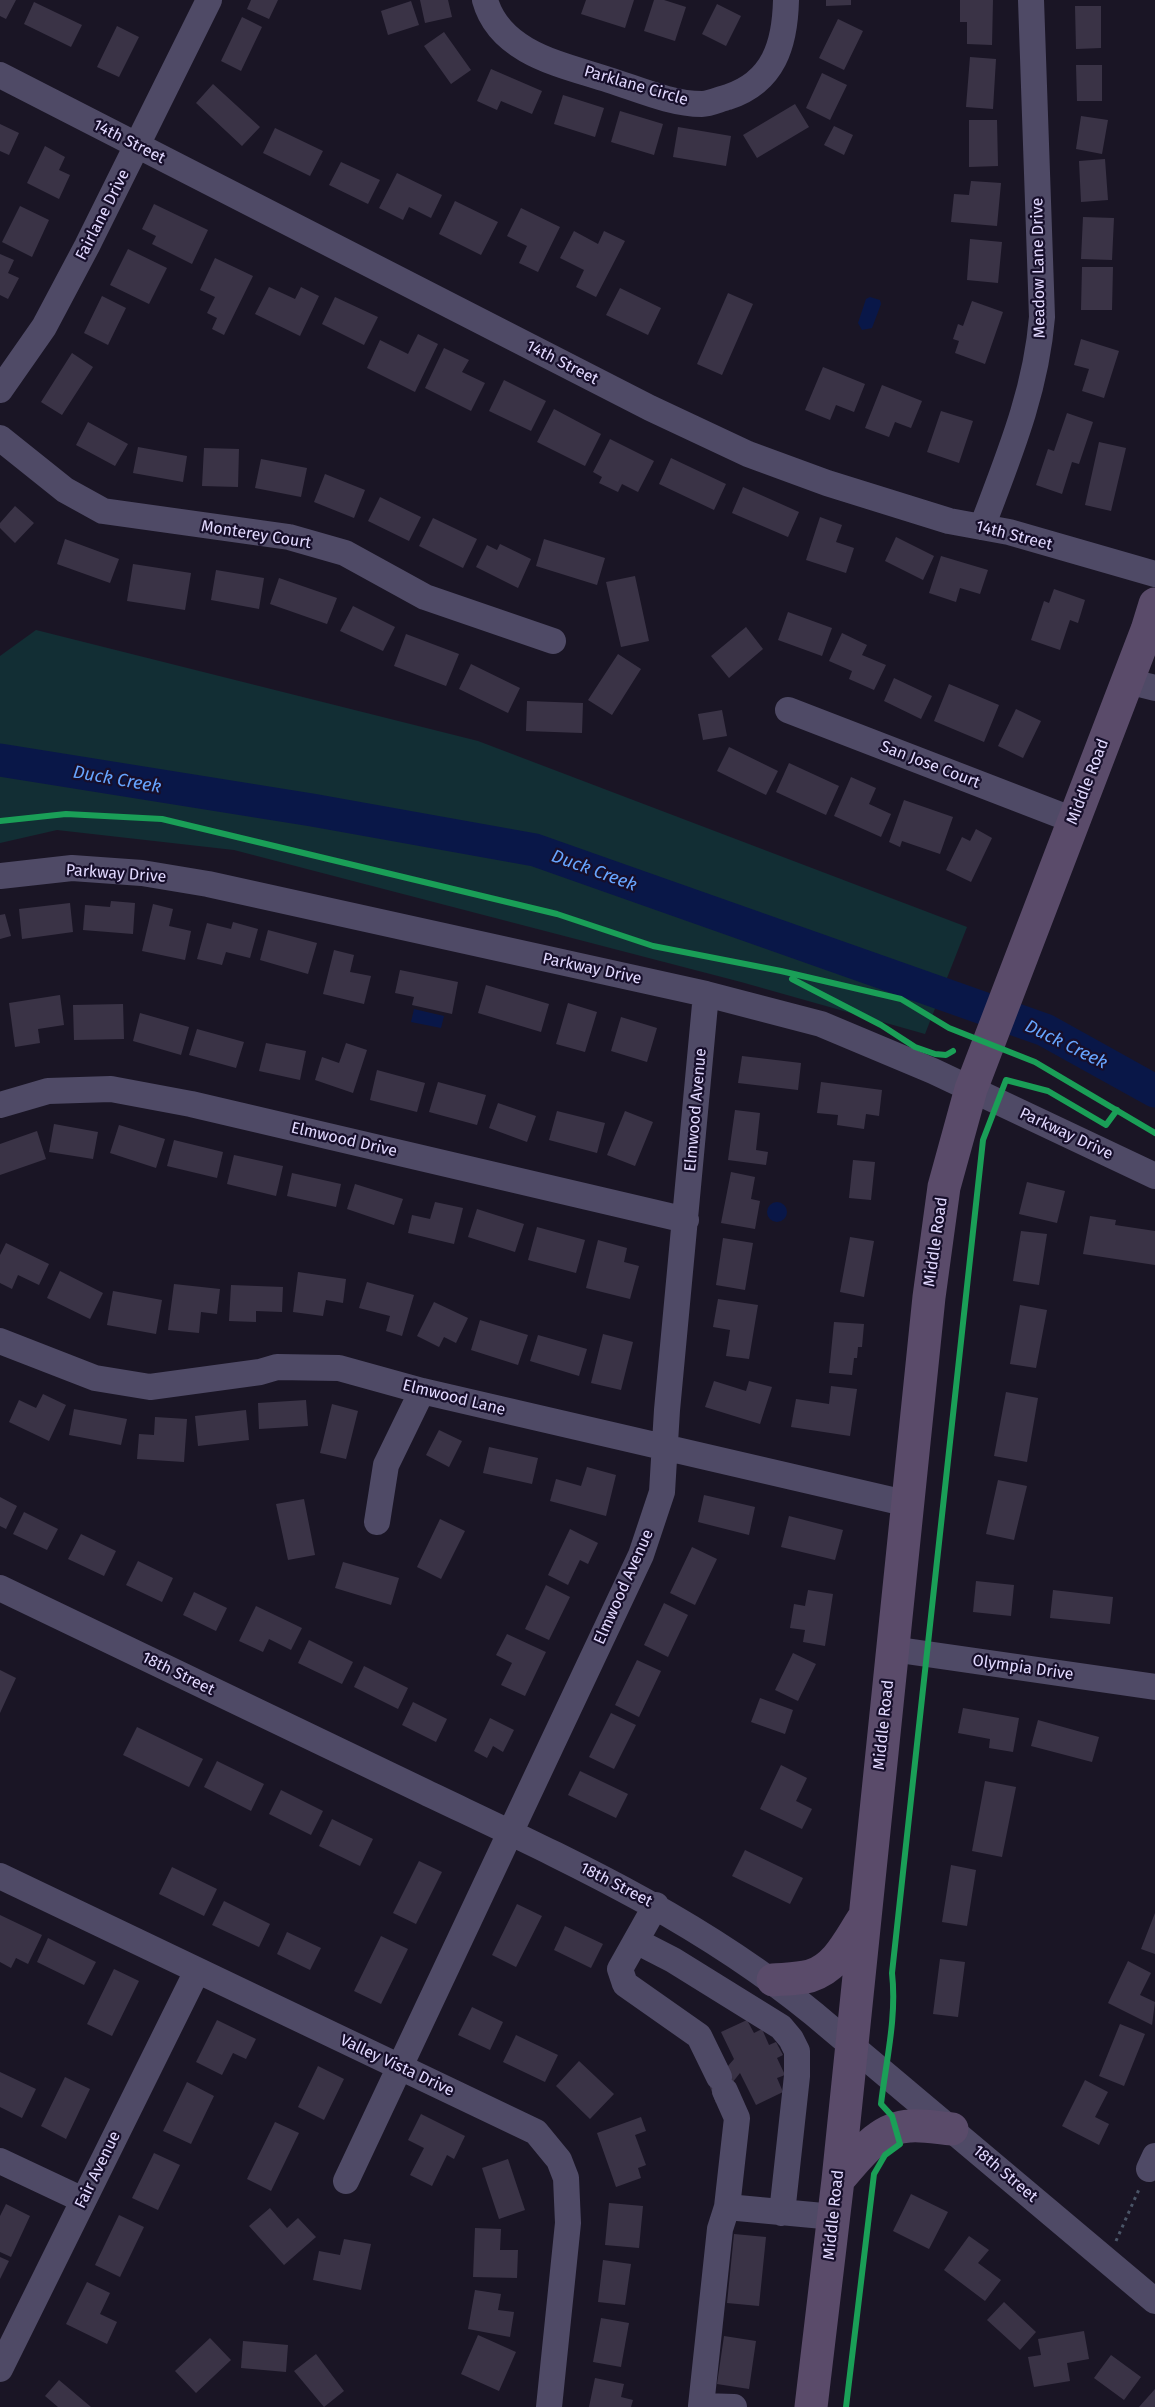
<!DOCTYPE html>
<html>
<head>
<meta charset="utf-8">
<style>
  body { margin:0 }
  canvas { display:block; background:#1a1525 }
</style>
</head>
<body>
<canvas width="1155" height="2407"></canvas>
<script>
const c = document.querySelector('canvas').getContext('2d');
c.lineJoin = 'round';
function fillPath(path, color) { c.fillStyle = color; c.fill(path, 'evenodd'); }
function trace(path, color, width, dash) { c.strokeStyle = color; c.lineWidth = width; c.lineCap = dash ? 'butt' : 'round'; c.setLineDash(dash || []); c.stroke(path); }
function drawText(font, color, halo, rows, align = 'center') {
  c.font = font + ' "Fira Sans",sans-serif'; c.lineWidth = 4.5; c.setLineDash([]); c.textBaseline = 'middle'; c.strokeStyle = halo; c.fillStyle = color; for (const [text, x, y, turn = 0] of rows) {
    c.save(); c.translate(x, y); c.rotate((+turn || 0) * Math.PI / 180); c.textAlign = isNaN(turn) ? turn : align; if (halo) c.strokeText(text, 0, 0); c.fillText(text, 0, 0); c.restore();
  }
}
const green = new Path2D(`
  M36 630 478 741 967 927 925 1034 741 982 234 850 57 830 0 843V656Z`);
const water = new Path2D(`
  M870 297 880 300 881 304 872 328 862 330 858 323 866 299Z
  M414 1009 444 1016 441 1028 411 1022Z
  M767 1212a10 10 0 1 1 20 0a10 10 0 1 1-20 0Z`);
const river = new Path2D(`
  M0 760 312 810 535 850 1045 1030 1155 1091`);
const building = new Path2D(`
  M0 0H16L6 19 0 16Z
  M251 0H278L269 19 247 9Z
  M420 0H448L452 17 425 23Z
  M586 0H634L625 28 581 14Z
  M654 0H664L686 7 675 41 644 31Z
  M826 0H851V5L826 6Z
  M960 0H993L992 45 967 44V22H960Z
  M411 1 419 25 388 35 381 11Z
  M34 2 82 25 71 47 24 24Z
  M717 4 741 16 726 46 702 34Z
  M1075 6H1101V48L1076 49Z
  M242 17 262 27 241 71 221 61Z
  M838 19 863 31 844 70 819 58Z
  M117 26 139 37 119 77 97 67Z
  M444 32 471 70 451 84 424 46Z
  M970 57 996 59 993 109 966 107Z
  M1076 65H1102V101H1077Z
  M491 69 542 91 532 114 501 101 497 110 477 101Z
  M822 73 847 85 830 120 806 108Z
  M213 84 260 127 242 146 196 103Z
  M563 95 604 108 595 137 554 124Z
  M795 104 809 127 757 158 743 135Z
  M620 111 663 124 654 155 611 142Z
  M1081 116 1108 120 1102 154 1076 149Z
  M969 120H997L998 166 969 167Z
  M0 124 19 133 9 155 0 151Z
  M834 126 853 135 844 155 824 145Z
  M678 127 731 136 726 166 673 157Z
  M275 128 323 151 310 176 263 153Z
  M45 146 65 157 59 170 70 175 59 199 27 183Z
  M1105 159 1108 200 1081 202 1079 161Z
  M341 162 380 180 368 204 329 185Z
  M397 173 442 195 431 218 409 207 403 220 379 208Z
  M971 181 1001 183 997 226 951 222 954 194 969 195Z
  M455 201 498 222 481 255 439 234Z
  M154 204 208 230 192 264 152 244 156 236 142 229Z
  M20 206 49 220 32 257 2 242Z
  M521 208 560 227 538 272 519 263 527 246 507 236Z
  M1083 217 1114 218 1112 260 1081 259Z
  M574 231 598 244 604 231 625 241 596 297 576 287 584 270 560 258Z
  M970 239 1002 242 998 283 967 280Z
  M128 249 167 268 149 304 110 285Z
  M0 254 14 260 8 273 19 278 8 299 0 295Z
  M215 258 253 276 224 335 212 329 217 318 207 313 215 297 200 290Z
  M1082 267H1113L1112 310H1081Z
  M269 287 295 299 301 287 319 296 300 336 255 314Z
  M620 288 661 308 648 335 606 315Z
  M728 293 753 304 722 375 697 364Z
  M102 296 126 308 108 345 84 333Z
  M335 297 378 317 364 345 322 324Z
  M972 301 1003 312 985 364 955 353 959 341 953 339 958 324 963 326Z
  M418 334 438 344 415 392 367 368 380 340 408 354Z
  M1081 339 1119 351 1104 398 1082 391 1089 369 1074 365Z
  M444 348 469 360 462 372 485 383 471 411 425 388Z
  M72 353 93 367 62 415 41 402Z
  M823 367 865 384 854 412 836 405 830 420 805 410Z
  M504 380 546 401 531 431 489 411Z
  M882 385 922 401 911 428 895 422 889 437 865 428Z
  M554 409 601 434 585 466 537 442Z
  M941 411 973 421 959 463 927 452Z
  M1067 413 1093 422 1079 464 1072 462 1062 494 1036 485 1048 449 1054 451Z
  M88 422 128 444 115 466 76 445Z
  M610 439 654 461 638 492 622 484 618 492 599 483 602 477 593 472Z
  M1099 442 1126 448 1111 511 1085 505Z
  M138 447 187 456 183 482 133 473Z
  M204 448 239 449 238 487 202 486Z
  M671 458 726 484 714 510 659 484Z
  M261 459 307 468 301 497 255 488Z
  M325 474 365 490 354 518 314 502Z
  M743 487 799 512 788 537 732 513Z
  M380 497 421 517 409 541 368 521Z
  M15 506 34 523 15 543 0 528V523Z
  M820 517 842 525 836 542 854 548 846 573 806 560Z
  M433 518 477 539 463 568 419 546Z
  M896 537 934 556 923 580 885 561Z
  M65 539 119 559 110 583 57 564Z
  M544 539 605 558 597 585 536 566Z
  M500 544 531 559 518 588 476 567 487 545 497 550Z
  M941 556 988 570 980 594 960 588 956 602 929 593Z
  M133 564 191 573 185 610 127 601Z
  M216 570 264 578 259 609 211 600Z
  M635 576 649 641 621 647 606 582Z
  M279 578 337 598 327 624 270 604Z
  M1054 589 1085 600 1078 623 1070 620 1060 650 1031 640 1044 601 1049 603Z
  M353 606 395 627 383 651 340 631Z
  M788 612 832 628 822 656 778 640Z
  M746 627 763 649 729 678 711 656Z
  M842 633 867 645 862 655 886 665 874 690 849 679 852 671 829 661Z
  M406 634 459 654 446 686 394 666Z
  M618 654 641 669 612 715 588 700Z
  M471 664 520 688 508 713 459 689Z
  M894 678 932 696 921 719 884 701Z
  M949 684 999 705 984 742 934 721Z
  M527 701 583 703 582 733 526 731Z
  M1016 709 1041 721 1023 758 998 746Z
  M722 710 727 736 703 740 698 714Z
  M729 747 778 771 766 795 717 771Z
  M789 763 839 786 826 815 776 792Z
  M851 777 876 788 869 804 891 814 881 837 834 816Z
  M904 800 953 817 940 854 902 841 900 847 889 842Z
  M976 829 992 838 971 882 946 870 962 837 970 841Z
  M111 901 135 903 133 934 83 930 85 905 110 907Z
  M70 903 73 932 22 939 19 909Z
  M153 904 173 909 169 926 191 931 185 960 142 951Z
  M5 914 11 936 0 939V915Z
  M233 922 258 929 250 958 226 952 222 965 197 959 207 923 231 929Z
  M268 930 317 943 308 974 260 960Z
  M334 950 354 955 350 972 371 976 364 1004 323 994Z
  M400 970 458 982 452 1014 412 1005 414 997 395 993Z
  M486 985 549 1004 541 1032 478 1013Z
  M60 995 64 1025 38 1029 40 1043 15 1047 9 1003Z
  M568 1003 597 1012 585 1052 556 1044Z
  M123 1004 124 1039 74 1040 73 1005Z
  M140 1013 189 1027 181 1055 133 1041Z
  M621 1017 657 1028 647 1062 611 1051Z
  M197 1029 244 1042 236 1068 189 1055Z
  M266 1043 306 1051 300 1080 259 1071Z
  M346 1043 367 1050 353 1093 315 1080 322 1057 339 1063Z
  M742 1056 801 1063 798 1090 738 1083Z
  M377 1070 425 1083 417 1112 370 1100Z
  M438 1082 486 1095 477 1125 429 1112Z
  M821 1082 882 1090 879 1116 866 1114 864 1129 837 1125 838 1115 817 1113Z
  M498 1103 536 1116 527 1142 489 1128Z
  M735 1110 760 1113 756 1150 768 1152 766 1165 728 1160Z
  M557 1111 605 1123 597 1153 549 1140Z
  M625 1111 653 1122 635 1166 607 1155Z
  M54 1124 98 1132 93 1159 49 1152Z
  M119 1125 165 1139 156 1168 110 1153Z
  M37 1131 46 1159 0 1175V1144Z
  M174 1140 223 1152 217 1178 167 1166Z
  M234 1155 283 1166 276 1196 227 1184Z
  M853 1160 875 1162 871 1200 849 1198Z
  M731 1172 755 1177 751 1199 760 1201 755 1229 721 1223Z
  M292 1173 341 1184 336 1207 287 1196Z
  M1027 1182 1065 1191 1057 1223 1019 1214Z
  M355 1184 403 1199 394 1225 347 1209Z
  M435 1202 463 1208 454 1244 408 1233 412 1215 430 1219Z
  M477 1209 524 1224 515 1252 468 1237Z
  M1090 1216 1116 1220 1115 1225 1155 1231V1265L1083 1254Z
  M537 1227 585 1240 576 1273 528 1260Z
  M1021 1231 1047 1234 1039 1285 1013 1281Z
  M850 1237 874 1241 864 1297 840 1292Z
  M723 1238 753 1243 745 1290 716 1285Z
  M598 1240 627 1248 624 1262 639 1266 630 1299 586 1288Z
  M6 1243 49 1264 39 1285 18 1275 12 1289 0 1283V1255Z
  M60 1271 103 1293 90 1319 47 1298Z
  M298 1272 346 1279 343 1303 326 1300 323 1316 293 1312Z
  M367 1282 414 1295 402 1336 386 1331 390 1316 359 1308Z
  M174 1284 220 1289 217 1314 201 1312 199 1333 168 1330Z
  M231 1285 283 1287 282 1312 256 1311V1322L229 1321Z
  M113 1291 162 1300 156 1334 107 1325Z
  M718 1299 758 1305 749 1359 726 1356 730 1330 713 1327Z
  M434 1302 468 1318 456 1343 444 1337 439 1347 417 1336Z
  M1020 1305 1047 1310 1036 1368 1010 1364Z
  M480 1320 528 1335 518 1365 471 1350Z
  M834 1322 864 1324 862 1347H858L857 1358H854L852 1375 829 1373Z
  M603 1334 633 1342 621 1390 591 1383Z
  M538 1335 587 1349 579 1376 530 1361Z
  M714 1381 746 1391 749 1381 772 1387 760 1424 705 1407Z
  M831 1386 857 1389 850 1436 791 1427 796 1399 829 1404Z
  M1006 1392 1038 1398 1027 1462 994 1456Z
  M43 1394 66 1405 49 1441 9 1422 19 1400 36 1408Z
  M306 1400 308 1426 259 1429 258 1403Z
  M332 1404 358 1411 346 1459 320 1453Z
  M74 1409 127 1419 121 1445 69 1435Z
  M246 1410 249 1440 198 1446 195 1416Z
  M155 1417 187 1419 184 1462 137 1459 139 1434 154 1435Z
  M439 1430 462 1441 449 1467 426 1455Z
  M489 1447 538 1458 532 1484 483 1473Z
  M587 1467 616 1475 606 1516 550 1501 556 1479 581 1486Z
  M998 1480 1027 1486 1014 1540 986 1534Z
  M704 1495 755 1507 749 1535 698 1522Z
  M0 1497 17 1506 6 1529 0 1526Z
  M304 1499 315 1555 288 1560 276 1504Z
  M24 1512 58 1529 47 1550 13 1534Z
  M789 1516 843 1530 835 1560 781 1547Z
  M440 1519 465 1531 441 1579 417 1567Z
  M570 1529 598 1543 588 1564 580 1560 568 1585 548 1575Z
  M81 1534 116 1551 104 1576 68 1559Z
  M692 1547 717 1559 695 1605 670 1593Z
  M138 1561 173 1578 162 1602 126 1585Z
  M343 1562 399 1578 391 1605 335 1588Z
  M976 1581 1014 1585 1011 1616 973 1612Z
  M546 1585 570 1597 549 1640 525 1629Z
  M808 1590 833 1594 825 1646 803 1642 805 1630 790 1628 794 1604 805 1606Z
  M1053 1590 1113 1597 1110 1624 1050 1618Z
  M194 1592 227 1608 216 1631 183 1615Z
  M664 1603 688 1615 668 1657 644 1645Z
  M256 1606 302 1628 291 1650 269 1639 263 1652 239 1641Z
  M507 1634 546 1652 525 1696 501 1685 512 1663 496 1655Z
  M309 1640 353 1662 342 1684 298 1663Z
  M793 1653 816 1664 798 1701 775 1690Z
  M637 1660 661 1671 639 1717 615 1705Z
  M364 1666 408 1688 398 1709 354 1687Z
  M0 1670 16 1678 0 1713Z
  M760 1698 793 1710 785 1734 751 1722Z
  M413 1702 447 1719 436 1742 402 1725Z
  M963 1708 1019 1718 1013 1752 989 1748 990 1739 958 1733Z
  M611 1713 636 1725 614 1769 589 1757Z
  M490 1718 514 1730 503 1752 493 1746 487 1758 474 1751Z
  M1038 1720 1099 1737 1092 1762 1031 1746Z
  M137 1727 203 1759 189 1787 123 1755Z
  M217 1761 264 1784 251 1811 204 1787Z
  M781 1765 807 1778 796 1801 812 1809 802 1829 760 1809Z
  M580 1771 628 1794 616 1818 568 1795Z
  M985 1781 1016 1787 1002 1857 972 1851Z
  M281 1790 323 1811 311 1835 269 1814Z
  M332 1819 373 1839 360 1866 319 1846Z
  M745 1850 803 1878 790 1904 732 1876Z
  M419 1861 442 1872 416 1924 393 1913Z
  M951 1865 976 1870 967 1926 942 1922Z
  M172 1867 217 1889 204 1916 159 1894Z
  M224 1901 270 1924 259 1947 212 1925Z
  M517 1904 542 1916 516 1967 492 1955Z
  M1155 1913V1954L1141 1949Z
  M0 1915 42 1935 28 1964 16 1958 11 1968 0 1962Z
  M565 1926 603 1944 591 1968 554 1950Z
  M287 1932 321 1948 310 1970 277 1954Z
  M381 1936 408 1949 381 2004 354 1991Z
  M48 1938 96 1962 84 1985 37 1962Z
  M940 1959 965 1962 958 2017 933 2014Z
  M1128 1961 1151 1973 1140 1995 1155 2002 1152 2025 1108 2003Z
  M114 1969 139 1981 112 2036 87 2024Z
  M472 2007 503 2022 490 2050 458 2035Z
  M217 2020 256 2039 246 2059 233 2053 222 2075 196 2062Z
  M747 2020 754 2033 762 2029 769 2045 776 2042 783 2055 777 2058 785 2075 777 2078 783 2092 756 2105 740 2073 716 2103 710 2087 734 2059 721 2032Z
  M1120 2024 1145 2034 1124 2086 1099 2076Z
  M516 2035 558 2055 545 2082 503 2062Z
  M579 2061 614 2094 590 2119 556 2086Z
  M318 2066 344 2079 324 2120 298 2107Z
  M0 2072 36 2089 22 2118 0 2107Z
  M65 2077 90 2089 66 2139 41 2126Z
  M1085 2080 1108 2092 1095 2117 1109 2124 1099 2145 1062 2126Z
  M187 2082 214 2096 191 2144 163 2131Z
  M421 2114 465 2136 454 2159 447 2155 432 2186 410 2175 424 2148 408 2140Z
  M641 2117 646 2131 635 2135 646 2165 638 2168 641 2178 616 2187 597 2133Z
  M275 2122 299 2133 271 2191 247 2179Z
  M154 2153 180 2165 158 2210 132 2198Z
  M508 2159 525 2210 499 2219 482 2168Z
  M911 2194 948 2212 929 2249 893 2231Z
  M609 2203 643 2206 639 2248 605 2245Z
  M6 2204 30 2216 11 2257 0 2252V2216Z
  M270 2208 287 2228 298 2218 316 2237 284 2265 249 2226Z
  M119 2215 144 2227 120 2277 95 2265Z
  M475 2228 501 2229 500 2250H518L517 2278 473 2277Z
  M734 2234 766 2237 759 2306 727 2303Z
  M969 2236 989 2250 978 2263 1001 2280 985 2301 944 2270Z
  M344 2239 371 2244 361 2290 313 2280 319 2251 340 2255Z
  M0 2257 9 2261 0 2279Z
  M603 2260 631 2264 625 2305 598 2302Z
  M87 2282 110 2293 100 2314 117 2322 107 2344 66 2324Z
  M475 2290 501 2294 498 2310 514 2312 510 2337 468 2329Z
  M1004 2302 1036 2332 1020 2350 987 2320Z
  M601 2318 629 2323 621 2367 593 2362Z
  M1084 2331 1089 2359 1067 2363 1070 2381 1034 2387 1028 2357 1041 2355 1038 2339Z
  M478 2335 516 2352 499 2391 461 2374Z
  M724 2336 756 2341 749 2389 717 2384Z
  M210 2338 231 2360 196 2393 175 2371Z
  M243 2341 288 2345 286 2372 241 2368Z
  M316 2354 344 2391 324 2407 294 2371Z
  M1111 2355 1141 2377 1124 2400 1094 2378Z
  M595 2378 624 2384 621 2397 633 2400 631 2407H589Z
  M59 2380 91 2407H58L45 2396Z
  M1155 2389V2407H1139Z`);
const path = new Path2D(`
  M1116 2241 1140 2187`);
const minor = new Path2D(`
  M485 0C500 54 564 65 609 80 638 89 671 104 702 104 710 104 720 99 728 97 774 82 785 44 786 0
  M0 75 650 408 748 454 827 483 949 521 1009 532 1155 574
  M0 390 44 327 87 246 209 0
  M0 438 65 490 103 511 289 537 345 553 425 597 553 641
  M982 527C1008 458 1036 392 1042 317L1031 0
  M1127 681 1155 688
  M788 710 1073 820
  M0 876 72 868 142 873 208 884 706 994 821 1024 933 1071 1155 1176
  M0 1105 48 1091 111 1089 191 1104 686 1220
  M0 1341 95 1378 150 1387 260 1372 277 1367 339 1368 422 1391 909 1504
  M377 1522 386 1465 422 1391
  M0 1588C142 1656 284 1724 425 1792 563 1858 694 1916 814 2014L1155 2301
  M892 1649 1155 1687
  M0 1876 536 2132 559 2160 566 2178 568 2223 549 2407
  M656 1905 620 1969 625 1984 699 2036 719 2077
  M636 1941 673 1960 781 2027 791 2039 797 2051V2076L782 2213
  M725 2091 737 2118 727 2207 720 2229 701 2406 734 2407
  M0 2161 83 2200
  M1149 2169 1155 2156
  M346 2181 641 1555 662 1492 667 1410 706 994
  M727 2207 834 2217
  M0 2369 197 1971`);
const major = new Path2D(`
  M773 1980C785 1979 799 1979 810 1976 837 1968 849 1940 863 1919
  M838 2180C857 2159 878 2127 910 2126 924 2125 939 2128 952 2129
  M811 2407 838 2180 929 1297 944 1187 971 1089 1147 630 1155 604`);
const cycleway = new Path2D(`
  M0 821 66 814 162 819 557 914 653 946 781 971 901 999 949 1028 1035 1062 1155 1133
  M792 979 881 1025 915 1047 935 1054 946 1055 953 1051
  M846 2407 874 2174 885 2155 900 2144 892 2116 881 2104C886 2061 897 2017 892 1973L983 1140 1006 1080 1048 1091 1106 1125 1117 1110`);
const streetNames = [
  ["Parklane Circle",636,86,16],
  ["14th Street",129,142,27],
  ["Fairlane Drive",103,215,-63],
  ["Meadow Lane Drive",1039,268,-91],
  ["14th Street",562,363,27],
  ["Monterey Court",256,535,9],
  ["14th Street",1014,536,14],
  ["San Jose Court",930,765,21],
  ["Middle Road",1088,782,-69],
  ["Parkway Drive",116,874,4],
  ["Parkway Drive",592,969,12],
  ["Elmwood Avenue",696,1110,-85],
  ["Parkway Drive",1066,1134,25],
  ["Elmwood Drive",344,1140,13],
  ["Middle Road",936,1242,-82],
  ["Elmwood Lane",454,1398,14],
  ["Elmwood Avenue",624,1587,-66],
  ["Olympia Drive",1023,1668,8],
  ["18th Street",178,1674,26],
  ["Middle Road",884,1725,-84],
  ["18th Street",616,1885,27],
  ["Valley Vista Drive",397,2066,25],
  ["Fair Avenue",98,2170,-64],
  ["18th Street",1005,2174,40],
  ["Middle Road",834,2215,-84]
];
const waterNames = [
  ["Duck Creek",117,780,10],
  ["Duck Creek",594,871,20],
  ["Duck Creek",1066,1045,26]
];
fillPath(green, '#122e34');
fillPath(water, '#091748');
trace(river, '#091748', 33);
fillPath(building, '#3a3346');
trace(path, '#4a5567', 3, [3, 4.5]);
trace(minor, '#4f4a66', 26);
trace(major, '#5a4b6a', 33);
trace(cycleway, '#1a9f57', 6);
drawText('16px', '#e2d9ff', '#170f2b', streetNames);
drawText('italic 18px', '#67a5ff', '#170f2b', waterNames);
</script>
</body>
</html>
